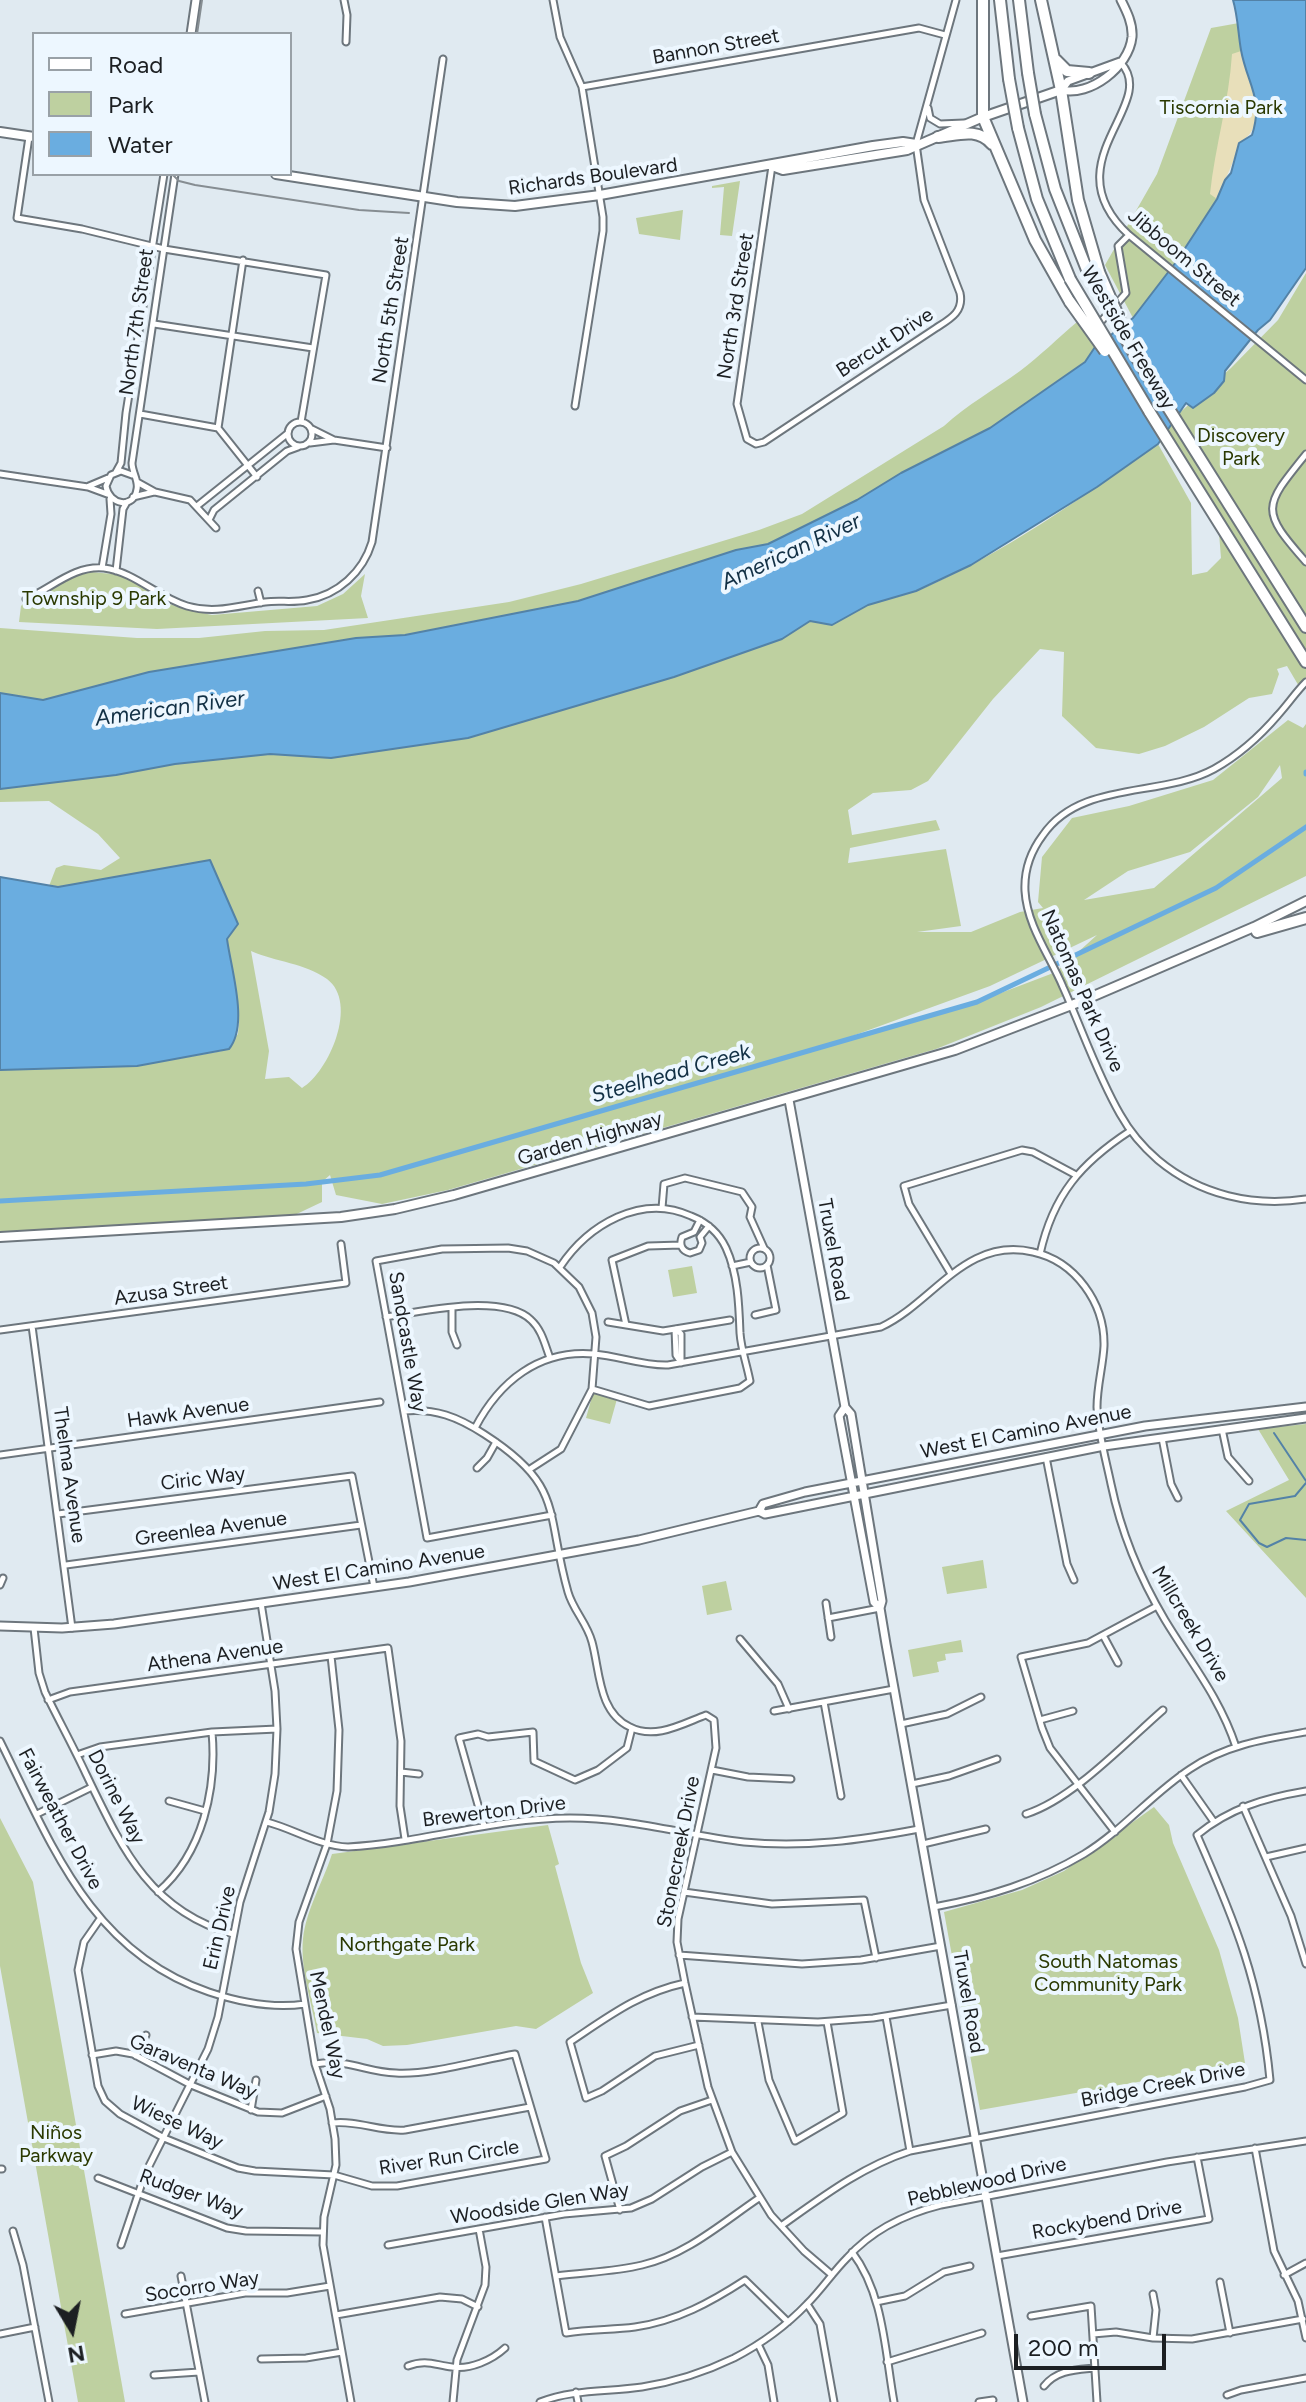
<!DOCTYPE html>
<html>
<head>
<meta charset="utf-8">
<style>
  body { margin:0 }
  #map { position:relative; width:1306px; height:2402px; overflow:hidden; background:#e0eaf1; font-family:Figtree,sans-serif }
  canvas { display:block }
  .legend { position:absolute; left:32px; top:32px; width:260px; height:144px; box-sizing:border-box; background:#edf7ff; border:2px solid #99a1a7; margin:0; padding:10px 14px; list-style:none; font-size:24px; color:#1c1f22 }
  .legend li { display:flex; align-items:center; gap:16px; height:40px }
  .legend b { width:40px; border:2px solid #99a1a7 }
  .north { position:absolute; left:32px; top:2290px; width:80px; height:80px; -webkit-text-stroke:6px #edf7ff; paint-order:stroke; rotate:170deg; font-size:22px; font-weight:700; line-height:32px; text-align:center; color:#1c1f22 }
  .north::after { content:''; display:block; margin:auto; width:28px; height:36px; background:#1c1f22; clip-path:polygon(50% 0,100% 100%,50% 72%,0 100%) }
  .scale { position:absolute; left:1014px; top:2334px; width:152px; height:36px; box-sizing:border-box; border:4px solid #1c1f22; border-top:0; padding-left:10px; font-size:24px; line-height:28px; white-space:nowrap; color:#1c1f22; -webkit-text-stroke:6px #edf7ff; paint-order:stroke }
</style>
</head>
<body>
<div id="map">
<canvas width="1306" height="2402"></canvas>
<ul class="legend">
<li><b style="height:10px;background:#fff"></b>Road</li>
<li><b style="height:22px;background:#bed0a0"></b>Park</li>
<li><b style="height:22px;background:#6aade0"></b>Water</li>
</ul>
<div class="north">N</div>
<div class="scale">200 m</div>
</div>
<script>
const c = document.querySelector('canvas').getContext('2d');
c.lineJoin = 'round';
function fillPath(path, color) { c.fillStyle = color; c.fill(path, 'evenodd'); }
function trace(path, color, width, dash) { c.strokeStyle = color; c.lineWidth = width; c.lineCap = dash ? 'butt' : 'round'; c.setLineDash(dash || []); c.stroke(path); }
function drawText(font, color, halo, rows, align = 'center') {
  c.font = font + ' Figtree,sans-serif'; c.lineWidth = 8; c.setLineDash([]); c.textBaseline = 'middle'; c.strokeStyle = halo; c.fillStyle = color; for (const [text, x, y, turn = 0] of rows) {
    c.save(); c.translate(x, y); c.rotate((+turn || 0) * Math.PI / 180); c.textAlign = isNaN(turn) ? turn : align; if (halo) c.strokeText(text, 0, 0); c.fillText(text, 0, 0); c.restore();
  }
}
const green = new Path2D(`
  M1239 23 1242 51 1256 94 1217 199 1176 262 1133 318 1105 265 1157 174 1211 28Z
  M740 181 732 236 720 235 724 187 712 188V186Z
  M683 210 680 240 639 234 636 218Z
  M1306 273V681L1300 688 1287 666 1277 669 1279 674 1272 694 1249 698 1204 727 1165 746 1139 754 1096 748 1062 716 1064 652 1040 649 993 699 928 781 911 790 873 793 848 810 852 835 936 820 940 830 850 848 848 863 946 849 961 926 917 932H971L1020 912 1043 908 1038 902 1042 857 1072 818 1129 806 1213 780 1288 720 1303 728 1306 724V876L1041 1007 936 1049 448 1190 382 1204 336 1195 330 1175 322 1182V1202L282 1221 0 1237V1070L137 1066 222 1051 238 1034 239 1022 227 939 229 933 130 875 58 887 49 886 56 868 64 865 101 870 120 858 98 834 49 801 0 802V789L116 775 175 764 270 754 331 758 468 738 674 677 782 639 810 621C846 627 842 614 872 604 887 599 904 596 919 590 1004 554 1082 497 1158 444L1191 503 1192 575 1207 572 1221 558 1219 533 1155 434 1231 368 1278 320ZM1280 765 1282 778 1154 888 1084 900 1128 871 1190 852 1258 797ZM1097 935 1056 972 977 1002 800 1055 990 986ZM251 951C276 962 305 963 327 979 359 1003 329 1072 302 1088L289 1077 265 1079 269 1051Z
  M1077 322 1095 347 1085 362 990 428 901 473 857 500 768 544 736 550 578 601 405 635 356 638 149 672 43 700 0 693V628L137 638H199L265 631 324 630 509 602 581 584 759 530 802 514 944 426C967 405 995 389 1020 371 1040 356 1058 338 1077 322Z
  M92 572 122 575 167 603 184 609 212 615 317 606 343 594 365 574 361 596 368 618 157 629 19 622 21 606 23 604 74 576Z
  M692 1266 697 1293 673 1297 668 1270Z
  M593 1393 617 1399 610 1424 586 1418Z
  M1306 1424V1598L1226 1511 1289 1480 1258 1429Z
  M983 1560 987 1588 947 1594 942 1567Z
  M726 1581 732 1610 707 1615 702 1586Z
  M961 1640 963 1652 945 1654 946 1660 937 1662 939 1672 913 1677 908 1650Z
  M1154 1807 1169 1825 1173 1843 1219 1950 1238 2018 1245 2063 980 2110 944 1912 1022 1890 1064 1871Z
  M0 1818 33 1882 125 2402H78L0 1966Z
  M548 1825 559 1864 555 1866 581 1963 593 1993 536 2029 516 2026 407 2045 383 2046 367 2039 317 2033C312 2003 300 1969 303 1939 306 1910 323 1882 332 1854Z`);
const sand = new Path2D(`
  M1241 51C1251 79 1273 124 1239 143 1234 163 1225 179 1217 199L1210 194C1215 146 1229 102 1232 54Z`);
const water = new Path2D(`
  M1233 0H1306V268L1270 320 1258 330 1225 371 1224 381 1214 393 1193 408 1186 403 1158 444 1097 487 971 565 916 591 868 605 832 625 810 621 782 639 674 677 468 738 331 758 270 754 175 764 116 775 0 789V693L43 700 149 672 356 638 405 635 578 601 736 550 768 544 857 500 901 473 990 428 1085 362 1095 347 1133 318 1176 262 1217 199 1225 180 1231 173 1239 143 1252 135C1264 98 1247 84 1241 50 1238 33 1238 17 1233 0Z
  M210 860 238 924 227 939C231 969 249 1025 229 1049L137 1066 0 1070V877L58 887Z`);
const stream = new Path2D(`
  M1274 1433 1306 1481
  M1306 1483 1295 1496 1249 1504 1240 1520 1259 1543 1267 1547 1286 1538 1306 1540`);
const canal = new Path2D(`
  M1306 772V774
  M0 1201 306 1184 380 1175 977 1002 1216 888 1306 827`);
const street = new Path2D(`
  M344 0 347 15 346 42
  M553 0 560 37 582 87 603 217V231L575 406
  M1121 63C1160 105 1050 162 1129 235L1306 380
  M582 87 919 28 945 35
  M928 108 930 118 940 124 964 123
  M29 137 17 218 82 229 164 249 326 275 301 422
  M772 166 737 404 747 439 756 444 764 442 936 328C950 319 964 312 960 293L924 200 916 144 956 0
  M154 324 313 348
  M1098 325 1126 293 1118 246 1129 235
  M140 414 218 428 257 477
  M288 434a12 12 0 1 1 24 0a12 12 0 1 1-24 0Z
  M218 428 243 260
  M334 440 387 448
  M310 443 334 440 312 429
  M1306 454C1263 507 1260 510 1306 562
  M116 472 121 463 126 413 164 174
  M0 474 88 487 107 494
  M132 475 121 471 111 475 106 486C109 505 134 510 137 489 139 481 132 472 132 463L175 174
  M137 482 155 492 190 500 216 528
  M89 486 108 478
  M133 497 154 492
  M197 506 287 434
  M209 520 214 510 287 451 298 447
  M102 568 111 514 110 499
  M116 571 123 509 127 502
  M258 591 261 603
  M26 599C52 588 74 565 104 568 135 572 157 597 187 606 215 614 237 606 265 602 279 600 293 603 307 600 338 595 363 572 372 542L443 59
  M1306 682C1296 692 1288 704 1278 715 1260 736 1239 755 1214 769 1161 798 1081 780 1043 835 1031 851 1024 871 1025 891 1027 926 1050 956 1063 987 1082 1029 1097 1074 1120 1114 1130 1132 1143 1147 1158 1160 1200 1195 1253 1207 1306 1199
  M662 1208 664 1184 685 1178 742 1192 752 1207 750 1217 764 1248
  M700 1220 694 1232 682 1237C679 1245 682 1251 690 1253L699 1250 702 1243 700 1237 709 1226
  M750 1258a10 10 0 1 1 20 0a10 10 0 1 1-20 0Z
  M1040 1254C1053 1195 1081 1163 1130 1131
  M732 1266 751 1262
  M951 1274 909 1204 904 1186 1022 1150 1033 1152 1076 1175
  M452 1308V1332L457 1345
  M755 1315 776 1310 767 1265
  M386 1317C422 1311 503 1293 531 1320 542 1330 545 1345 550 1358
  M608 1322 663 1331 730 1320
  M626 1325 612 1260 648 1246 681 1245
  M32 1326 72 1628
  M675 1329 676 1355 680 1361
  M676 1329 681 1334V1363
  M0 1330 346 1283 341 1244
  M404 1411C435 1408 458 1417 484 1434 565 1486 545 1511 568 1592 573 1610 587 1623 592 1642 600 1671 598 1712 630 1727 655 1740 682 1724 706 1715L714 1720 716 1748 678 1919 677 1942 685 1983 708 2087 732 2152 771 2215 804 2251 832 2275
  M475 1428C499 1382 539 1349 594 1354 619 1356 643 1366 668 1365L881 1327C933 1303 966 1236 1033 1252 1075 1261 1105 1303 1104 1346 1103 1366 1097 1386 1097 1407 1098 1432 1106 1460 1111 1484 1121 1532 1140 1578 1165 1620 1191 1663 1220 1698 1236 1747
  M1222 1429 1228 1457 1249 1481
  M1162 1438 1171 1484 1178 1498
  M0 1455 380 1402
  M1046 1457 1067 1564 1074 1580
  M477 1468 487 1458 496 1442
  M530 1469 561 1449 592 1389
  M58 1514 352 1476 374 1587
  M552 1515 427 1538 376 1261 442 1249 508 1248 527 1251 554 1263 579 1287 592 1313 596 1337 592 1389 649 1406 740 1388 750 1381C747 1365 741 1349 740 1333 739 1305 738 1274 726 1248 719 1233 706 1222 691 1216 641 1193 588 1225 560 1267
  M66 1565 361 1525
  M0 1585 3 1578
  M826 1603 831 1637
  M828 1618 880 1608
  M34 1628 39 1673 45 1692C58 1719 73 1746 86 1774 121 1846 149 1911 233 1934
  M1104 1637 1118 1663
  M740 1639 778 1684 789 1709
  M331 1656 339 1730 337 1791 327 1844 299 1922 296 1949 315 2064 330 2109 335 2139 336 2165 324 2217 323 2245 351 2402
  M48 1700 70 1692 388 1648 401 1741 400 1806 405 1839
  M824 1702 841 1796
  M774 1711 894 1689
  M1040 1720 1073 1711
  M901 1724 947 1714 981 1697
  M0 1741C51 1843 90 1952 209 1992 239 2002 272 2009 305 2004
  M77 1755 100 1747 212 1732 277 1729
  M712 1770 748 1777 791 1779
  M401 1772 419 1774
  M1181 1775 1214 1822
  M912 1784 949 1776 997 1759
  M169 1801 205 1811
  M1243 1806 1291 1916 1306 1964
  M37 1814 92 1787
  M1026 1814C1073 1799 1125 1743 1163 1710
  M267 1822C294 1829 319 1846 348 1847 422 1843 495 1818 570 1818 631 1818 685 1835 744 1842 804 1848 861 1840 919 1829
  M484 1826 459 1738 478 1734 488 1737 533 1732 534 1761 575 1780 598 1770 627 1748 632 1728
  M1115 1832 1050 1748 1042 1728 1021 1657 1088 1643 1157 1606
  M923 1844 986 1829
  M1266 1857 1306 1848
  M158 1892C203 1853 217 1788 212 1732
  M684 1892 772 1904 864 1900 876 1958
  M934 1907C988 1897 1037 1882 1084 1854 1123 1830 1152 1794 1190 1769 1225 1745 1265 1739 1306 1732
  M100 1919 84 1942 78 1970 98 2086 105 2101 120 2114 164 2138 238 2168 255 2171 334 2175 372 2186H397L546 2159 515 2054C480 2060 430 2075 396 2073 365 2072 351 2059 315 2064
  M679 1955 802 1964 861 1960 941 1946
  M685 1983C639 1993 609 2016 570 2042L586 2098 602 2091 655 2056 699 2045
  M692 2017 818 2022 873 2018 952 2005
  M886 2017 910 2151
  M758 2022 769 2080 795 2141 843 2113 827 2022
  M92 2055 116 2051 133 2054 191 2085 258 2112 282 2113 326 2096
  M136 2056 146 2035
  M251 2110 256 2080
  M332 2123C358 2120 380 2132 405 2130L530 2107
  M1255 2148 1274 2251 1298 2301 1306 2338
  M0 2169H2
  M98 2178 227 2228 246 2231 323 2232
  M620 2210 605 2156 626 2146 680 2111 712 2100
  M545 2217 566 2333C589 2329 612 2330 635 2327 677 2321 711 2302 745 2280L788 2322
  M781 2226C822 2197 861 2167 910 2151L1245 2087 1270 2080C1261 1984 1235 1921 1197 1835 1230 1808 1265 1798 1306 1791
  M13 2231 23 2265 49 2402
  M121 2245 145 2174 208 2049 218 2017 240 1902 269 1812 275 1774 277 1729 275 1691 261 1603
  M388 2245 564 2214 631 2208 652 2199 702 2167 732 2152
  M852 2252C884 2294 885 2352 894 2402
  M997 2256 1209 2219 1197 2157
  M1284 2275 1306 2263
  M181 2276 205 2402
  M556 2276C584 2272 614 2272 642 2265 686 2255 722 2223 759 2198
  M1220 2282 1230 2333
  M876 2302 905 2296 944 2272 970 2266
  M807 2304 820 2324 834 2402
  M125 2314 245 2293H287L330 2286
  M336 2315 440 2297 462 2299 478 2307
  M1031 2316 1091 2306 1097 2402
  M0 2334 35 2327
  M1093 2334 1116 2332 1153 2338 1192 2339 1303 2319
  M1153 2338 1156 2310 1153 2294
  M758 2344 768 2365 774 2402
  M261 2359 306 2358 342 2352
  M887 2362 982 2333
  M408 2366C426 2359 435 2365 452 2367 470 2370 492 2360 505 2348
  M154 2375 199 2372
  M1044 2386C1057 2370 1075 2370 1095 2368
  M576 2392 578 2402
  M1227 2395 1241 2390 1306 2378
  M453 2402 457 2360 485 2285 486 2267 479 2229
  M540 2402C574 2389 607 2392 642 2387 674 2382 705 2372 734 2358 761 2344 786 2326 807 2304 822 2289 833 2272 847 2258 872 2230 905 2214 941 2205L1167 2162 1306 2141
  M979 2402 993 2400`);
const secondary = new Path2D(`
  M191 34 196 0
  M1120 62 1068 81 1061 90C1090 97 1129 67 1132 37 1133 24 1127 12 1121 0
  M789 1100 845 1407 851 1414 882 1601 880 1608 886 1644 1023 2402
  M845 1407 839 1416 874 1602 880 1608
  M759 1511 763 1504 805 1492 1145 1426 1306 1407
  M0 1626 62 1628 114 1624 409 1582 639 1540 759 1511 765 1514 1104 1446 1306 1418`);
const primary = new Path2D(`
  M0 132 34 137
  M772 166 783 170 907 150 983 117 1061 90
  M276 174 457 202 515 206 600 195 873 146 903 142 916 144
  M0 1237 341 1217 395 1209 454 1195 955 1050 1082 1001 1254 927 1306 901`);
const highway = new Path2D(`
  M983 0V117L1035 240 1070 302
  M1000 0 1009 79
  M1019 0 1028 73
  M1041 0 1061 90 1078 200 1099 272
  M1056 60 1067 71 1089 73
  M1035 114 1055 189 1087 270
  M1018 128 1037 199 1070 279
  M938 137C958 135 977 127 992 144
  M1135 355 1306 627
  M1149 411 1306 662
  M1257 932 1306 918`);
const tram = new Path2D(`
  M197 34 202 0
  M172 174 179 181 195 185 359 210 409 213`);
const highwayBridge = new Path2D(`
  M1028 73 1035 114
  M1009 79 1018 128
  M1087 270 1135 355
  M1099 272 1120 320
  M1070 279 1149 411
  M1070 302 1105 351`);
const streetNames = [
  ["Bannon Street",716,47,-10],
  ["Richards Boulevard",593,177,-8],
  ["Jibboom Street",1184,258,40],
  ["North 3rd Street",736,306,-81],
  ["North 5th Street",391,310,-81],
  ["North 7th Street",137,322,-82],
  ["Westside Freeway",1128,338,59],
  ["Bercut Drive",885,343,-33],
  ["Natomas Park Drive",1082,991,66],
  ["Garden Highway",590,1139,-16],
  ["Truxel Road",833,1250,80],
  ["Azusa Street",171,1291,-8],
  ["Sandcastle Way",407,1342,80],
  ["Hawk Avenue",188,1413,-8],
  ["West El Camino Avenue",1026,1432,-11],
  ["Thelma Avenue",69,1475,82],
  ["Ciric Way",203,1479,-7],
  ["Greenlea Avenue",211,1529,-8],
  ["West El Camino Avenue",379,1568,-9],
  ["Millcreek Drive",1190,1624,59],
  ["Athena Avenue",215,1656,-8],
  ["Dorine Way",116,1797,63],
  ["Brewerton Drive",494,1812,-7],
  ["Fairweather Drive",60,1819,62],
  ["Stonecreek Drive",679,1852,-79],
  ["Erin Drive",220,1928,-77],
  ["Truxel Road",968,2002,80],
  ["Mendel Way",327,2025,78],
  ["Garaventa Way",193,2067,23],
  ["Bridge Creek Drive",1163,2085,-11],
  ["Wiese Way",177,2123,25],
  ["River Run Circle",449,2158,-9],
  ["Pebblewood Drive",987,2182,-13],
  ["Rudger Way",191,2194,20],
  ["Woodside Glen Way",540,2204,-9],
  ["Rockybend Drive",1107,2220,-10],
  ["Socorro Way",202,2287,-9]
];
const parkNames = [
  ["Tiscornia Park",1221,108],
  ["Discovery",1241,436],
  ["Park",1241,459],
  ["Township 9 Park",94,599],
  ["Northgate Park",407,1945],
  ["South Natomas",1108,1962],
  ["Community Park",1108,1985],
  ["Niños",56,2133],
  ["Parkway",56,2156]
];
const waterNames = [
  ["American River",791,552,-25],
  ["American River",170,709,-8],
  ["Steelhead Creek",671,1074,-16]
];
fillPath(green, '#bed0a0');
fillPath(sand, '#e8dfba');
fillPath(water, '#6aade0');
trace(water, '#5382a7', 2);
trace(stream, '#5382a7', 2);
trace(canal, '#6aade0', 5);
trace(street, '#6d767d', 9);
trace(secondary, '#6d767d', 11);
trace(primary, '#6d767d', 12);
trace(highway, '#6d767d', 14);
trace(street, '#fff', 5);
trace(secondary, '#fff', 7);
trace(primary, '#fff', 8);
trace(highway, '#fff', 10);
trace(tram, '#868d92', 2);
trace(highwayBridge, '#6d767d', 14, []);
trace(highwayBridge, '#fff', 10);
drawText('20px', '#1c1f22', '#edf7ff', streetNames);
drawText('20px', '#2a3901', '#edf7ff', parkNames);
drawText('italic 22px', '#123045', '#edf7ff', waterNames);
</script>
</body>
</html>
